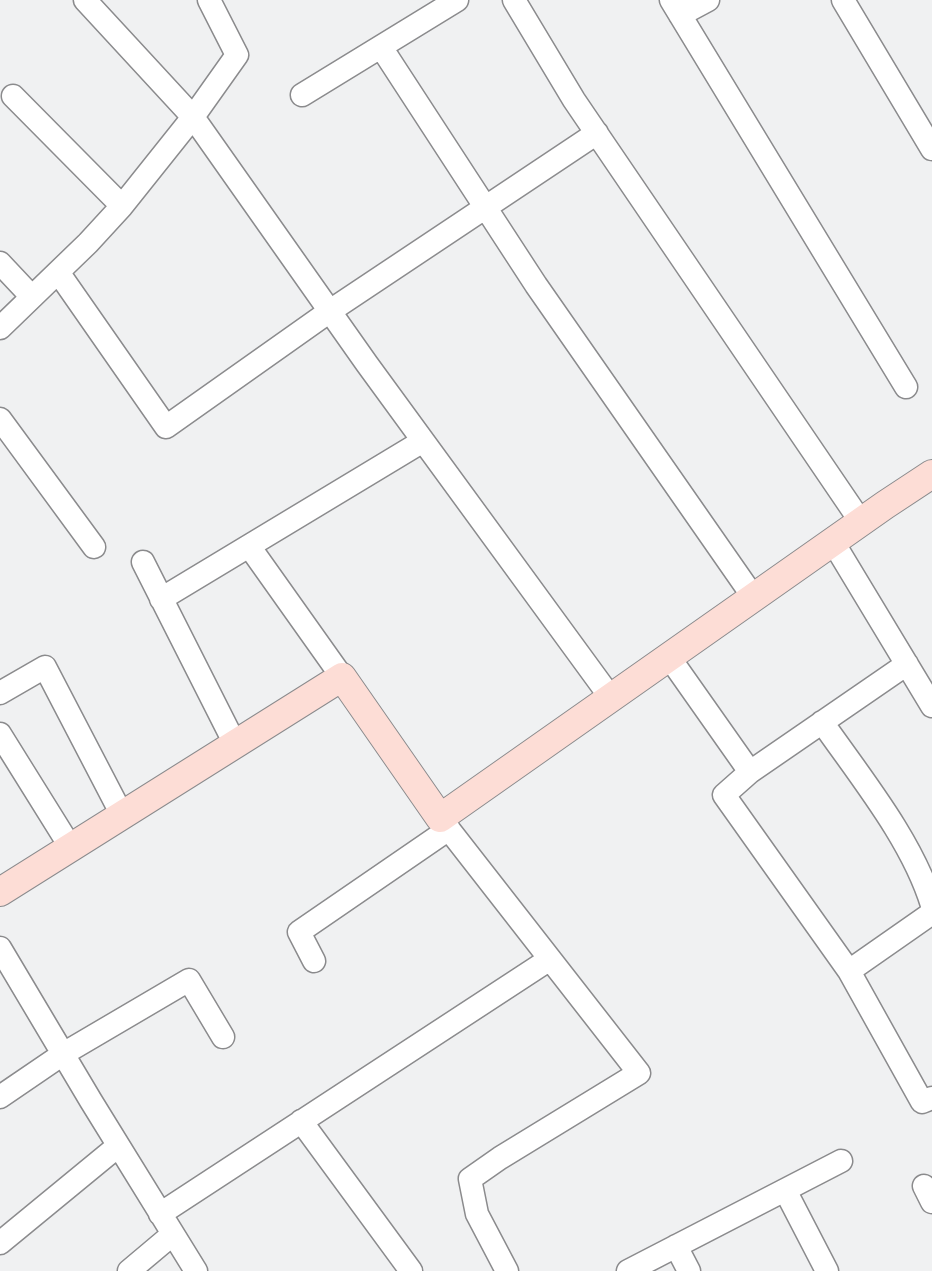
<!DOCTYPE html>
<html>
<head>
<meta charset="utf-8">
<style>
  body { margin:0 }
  canvas { display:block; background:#f0f1f2 }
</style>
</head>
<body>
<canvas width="932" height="1271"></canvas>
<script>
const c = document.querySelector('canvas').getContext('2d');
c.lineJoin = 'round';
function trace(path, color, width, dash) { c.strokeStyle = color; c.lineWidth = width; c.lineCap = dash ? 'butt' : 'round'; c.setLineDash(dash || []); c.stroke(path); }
const street = new Path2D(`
  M85 0 193 117 367 364 611 698
  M514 0 574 100 861 522
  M671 0 906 387
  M843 0 932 149
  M680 15 708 0
  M381 47 536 285 754 598
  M302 95 457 0
  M13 96 122 206
  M0 263 32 297
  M58 272 166 427 330 311 597 133
  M0 328 88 243 122 206 193 117 237 55 209 0
  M0 419 94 547
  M833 542 932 706
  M249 546 342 677
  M143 562 235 744
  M161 599 423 441
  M669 657 750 772
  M907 664 750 772 724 795 849 971 922 1102 932 1098
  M0 693 45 667 122 815
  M822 722C861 778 912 840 932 905
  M0 734 71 848
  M440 818 639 1073 500 1158 470 1179 477 1214 507 1271
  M0 948 91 1101 196 1271
  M314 961 299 932 449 829
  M849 971 932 913
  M0 1097 63 1054 189 980 223 1037
  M301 1121 411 1271
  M924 1186 932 1202
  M785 1190 827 1271
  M160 1214 550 959
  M0 1243 118 1146
  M676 1246 689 1271
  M129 1271 173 1234
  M628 1271 841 1161`);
const secondary = new Path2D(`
  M0 892 342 677 440 818 885 505 932 474`);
trace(street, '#8b8b8d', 25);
trace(secondary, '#8b8b8d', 30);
trace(street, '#fff', 22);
trace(secondary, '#fdddd6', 28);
</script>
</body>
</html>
